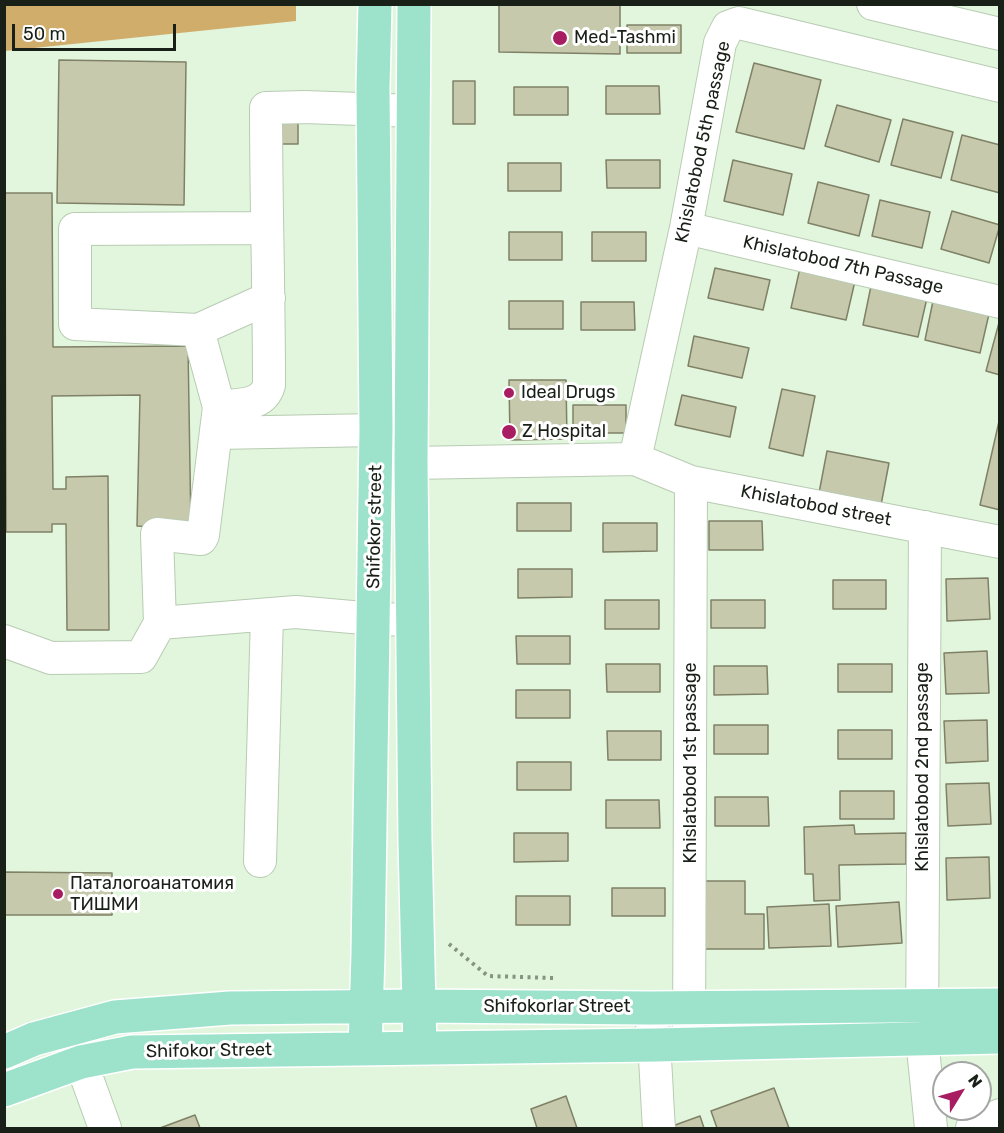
<!DOCTYPE html>
<html>
<head>
<meta charset="utf-8">
<style>
  body { margin:0 }
  #map { position:relative; width:1004px; height:1133px; overflow:hidden; background:#e2f6dd; font-family:Rubik,sans-serif }
  canvas { display:block }
  .frame { position:absolute; inset:0; border:6px solid #192017; pointer-events:none }
  .north { position:absolute; left:932px; top:1061px; width:60px; height:60px; box-sizing:border-box; background:#fff; border:2px solid #a3a6a2; border-radius:50%; rotate:53deg; font-size:16px; font-weight:700; line-height:24px; text-align:center; color:#192017 }
  .north::after { content:''; display:block; margin:auto; width:21px; height:27px; background:#a81d61; clip-path:polygon(50% 0,100% 100%,50% 72%,0 100%) }
  .scale { position:absolute; left:12px; top:24px; width:164px; height:27px; box-sizing:border-box; border:3px solid #192017; border-top:0; padding-left:8px; font-size:18px; line-height:21px; white-space:nowrap; color:#192017; -webkit-text-stroke:4px #fff; paint-order:stroke }
</style>
</head>
<body>
<div id="map">
<canvas width="1004" height="1133"></canvas>
<div class="frame"></div>
<div class="north">N</div>
<div class="scale">50 m</div>
</div>
<script>
const c = document.querySelector('canvas').getContext('2d');
c.lineJoin = 'round';
function fillPath(path, color) { c.fillStyle = color; c.fill(path, 'evenodd'); }
function trace(path, color, width, dash) { c.strokeStyle = color; c.lineWidth = width; c.lineCap = dash ? 'butt' : 'round'; c.setLineDash(dash || []); c.stroke(path); }
function drawText(font, color, halo, rows, align = 'center') {
  c.font = font + ' Rubik,sans-serif'; c.lineWidth = 6; c.setLineDash([]); c.textBaseline = 'middle'; c.strokeStyle = halo; c.fillStyle = color; for (const [text, x, y, turn = 0] of rows) {
    c.save(); c.translate(x, y); c.rotate((+turn || 0) * Math.PI / 180); c.textAlign = isNaN(turn) ? turn : align; if (halo) c.strokeText(text, 0, 0); c.fillText(text, 0, 0); c.restore();
  }
}
const forest = new Path2D(`
  M4 5H296V21L5 51Z`);
const building = new Path2D(`
  M499 4H620V54L499 52Z
  M627 25H681V53H627Z
  M59 60 186 62 184 205 57 203Z
  M754 63 821 80 804 149 736 132Z
  M453 81H475V124H453Z
  M606 86H659L660 114H606Z
  M514 87H568V115H514Z
  M837 105 891 120 879 162 825 146Z
  M282 114 298 115V144H282Z
  M903 119 953 132 941 178 891 165Z
  M962 135 1000 145V193L951 180Z
  M606 160H660V188H607Z
  M733 160 792 174 783 215 724 201Z
  M508 163H561V191H508Z
  M818 182 869 195 859 236 808 223Z
  M5 193H52L53 347 188 346 191 529 137 526 140 395 52 396 53 489H66V477L108 476 109 630H67L66 524H52V532H6Z
  M880 200 930 212 922 248 872 236Z
  M952 211 1000 225 989 263 941 249Z
  M509 232H562V260H509Z
  M592 232H646V261H592Z
  M715 268 770 280 763 310 708 298Z
  M800 268 855 281 846 320 791 308Z
  M871 286 927 298 918 337 863 325Z
  M509 301H563V329H509Z
  M933 301 989 314 980 353 925 340Z
  M581 302H634L635 330H581Z
  M1000 319V375L986 371Z
  M694 336 749 348 742 378 688 366Z
  M509 380H566L567 439 510 440Z
  M782 389 815 396 803 456 769 448Z
  M682 395 736 407 730 437 675 425Z
  M573 405H626V433H573Z
  M1000 417V510L980 505Z
  M827 451 889 463 881 505 819 493Z
  M517 503H571V531H517Z
  M709 521H762L763 550H709Z
  M603 523H657V551L603 552Z
  M518 569H572V597L518 598Z
  M988 578 990 619 947 621 946 579Z
  M833 580H886V609H833Z
  M605 600H659V629H605Z
  M711 600H765V628H711Z
  M516 636H570V664H517Z
  M987 651 989 693 946 694 944 653Z
  M606 664H660V692H607Z
  M838 664H892V692H838Z
  M714 666H767L768 694 714 695Z
  M516 690H570V718H516Z
  M987 720 988 761 946 763 944 721Z
  M714 725H768V754H714Z
  M838 730H892V759H838Z
  M607 731H661V760H608Z
  M517 762H571V790H517Z
  M989 783 991 824 948 826 946 784Z
  M840 791H894V819H840Z
  M715 797H768L769 826H715Z
  M606 800H659L660 828H606Z
  M854 825 855 834 906 833V864L839 865 840 900 814 901 813 874H805L804 827Z
  M514 833H568V861L514 862Z
  M989 857 990 898 947 900 946 858Z
  M4 872 112 873V915H4Z
  M699 881H745V914H764V949H699Z
  M612 888H665V916H612Z
  M516 896H570V925H516Z
  M899 902 902 943 838 947 836 906Z
  M829 904 831 946 769 948 767 907Z
  M774 1088 789 1128H717L711 1111Z
  M566 1096 577 1128H537L531 1109Z
  M195 1115 200 1128H160Z
  M700 1116 704 1128H667Z`);
const path = new Path2D(`
  M449 944 488 976 554 978`);
const minor = new Path2D(`
  M873 4 1000 34
  M686 228 1000 302
  M269 298 198 330 219 407C238 404 263 407 269 385 269 292 266 200 266 108L305 107 414 111
  M198 330 75 324V229L266 228
  M216 433 376 430
  M635 459 686 228 720 43 728 27 739 23 1000 86
  M411 463 635 459 691 482 1000 542
  M925 527 922 1038 931 1128
  M160 623 157 534 201 539 203 535 219 407
  M4 641 51 658 141 657 160 623 296 612 374 619 413 620
  M260 861 267 615
  M650 1008C656 1048 656 1088 659 1128
  M689 1045 691 482
  M81 1062 105 1128
  M972 1128 1000 1115`);
const major = new Path2D(`
  M414 4 411 463 415 841 420 1048
  M365 1049 368 955 376 430 373 87 375 4
  M4 1052 34 1039 115 1017 230 1008 421 1006 650 1008 1000 1005
  M4 1090 81 1062 132 1052 656 1045 1000 1037`);
const markers = [
  [560,38,8,"#a81d61"],
  [509,393,6,"#a81d61"],
  [509,432,8,"#a81d61"],
  [58,894,6,"#a81d61"]
];
const poiNames = [
  ["Med-Tashmi",574,38],
  ["Ideal Drugs",521,393],
  ["Z Hospital",522,432],
  ["Паталогоанатомия",70,884],
  ["ТИШМИ",70,905]
];
const streetNames = [
  ["Khislatobod 5th passage",703,142,-78],
  ["Khislatobod 7th Passage",843,265,13],
  ["Khislatobod street",816,506,11],
  ["Shifokor street",375,527,-89],
  ["Khislatobod 1st passage",691,763,-90],
  ["Khislatobod 2nd passage",923,767,-90],
  ["Shifokorlar Street",557,1007],
  ["Shifokor Street",209,1051,-1]
];
fillPath(forest, '#d1ad6c');
fillPath(building, '#c7c9ac');
trace(building, '#7f8166', 1.5);
trace(minor, '#b8cbb3', 34);
trace(major, '#fff', 36);
trace(path, '#859381', 4, [3, 4.5]);
trace(minor, '#fff', 32);
trace(major, '#9de3cb', 33);
for (const [x, y, r, color] of markers) { const dot = new Path2D(); dot.arc(x, y, r, 0, 2 * Math.PI); c.fillStyle = color; c.fill(dot); trace(dot, '#fff', 2); }
drawText('18px', '#192017', '#fff', poiNames, 'left');
drawText('18px', '#192017', '#fff', streetNames);
</script>
</body>
</html>
